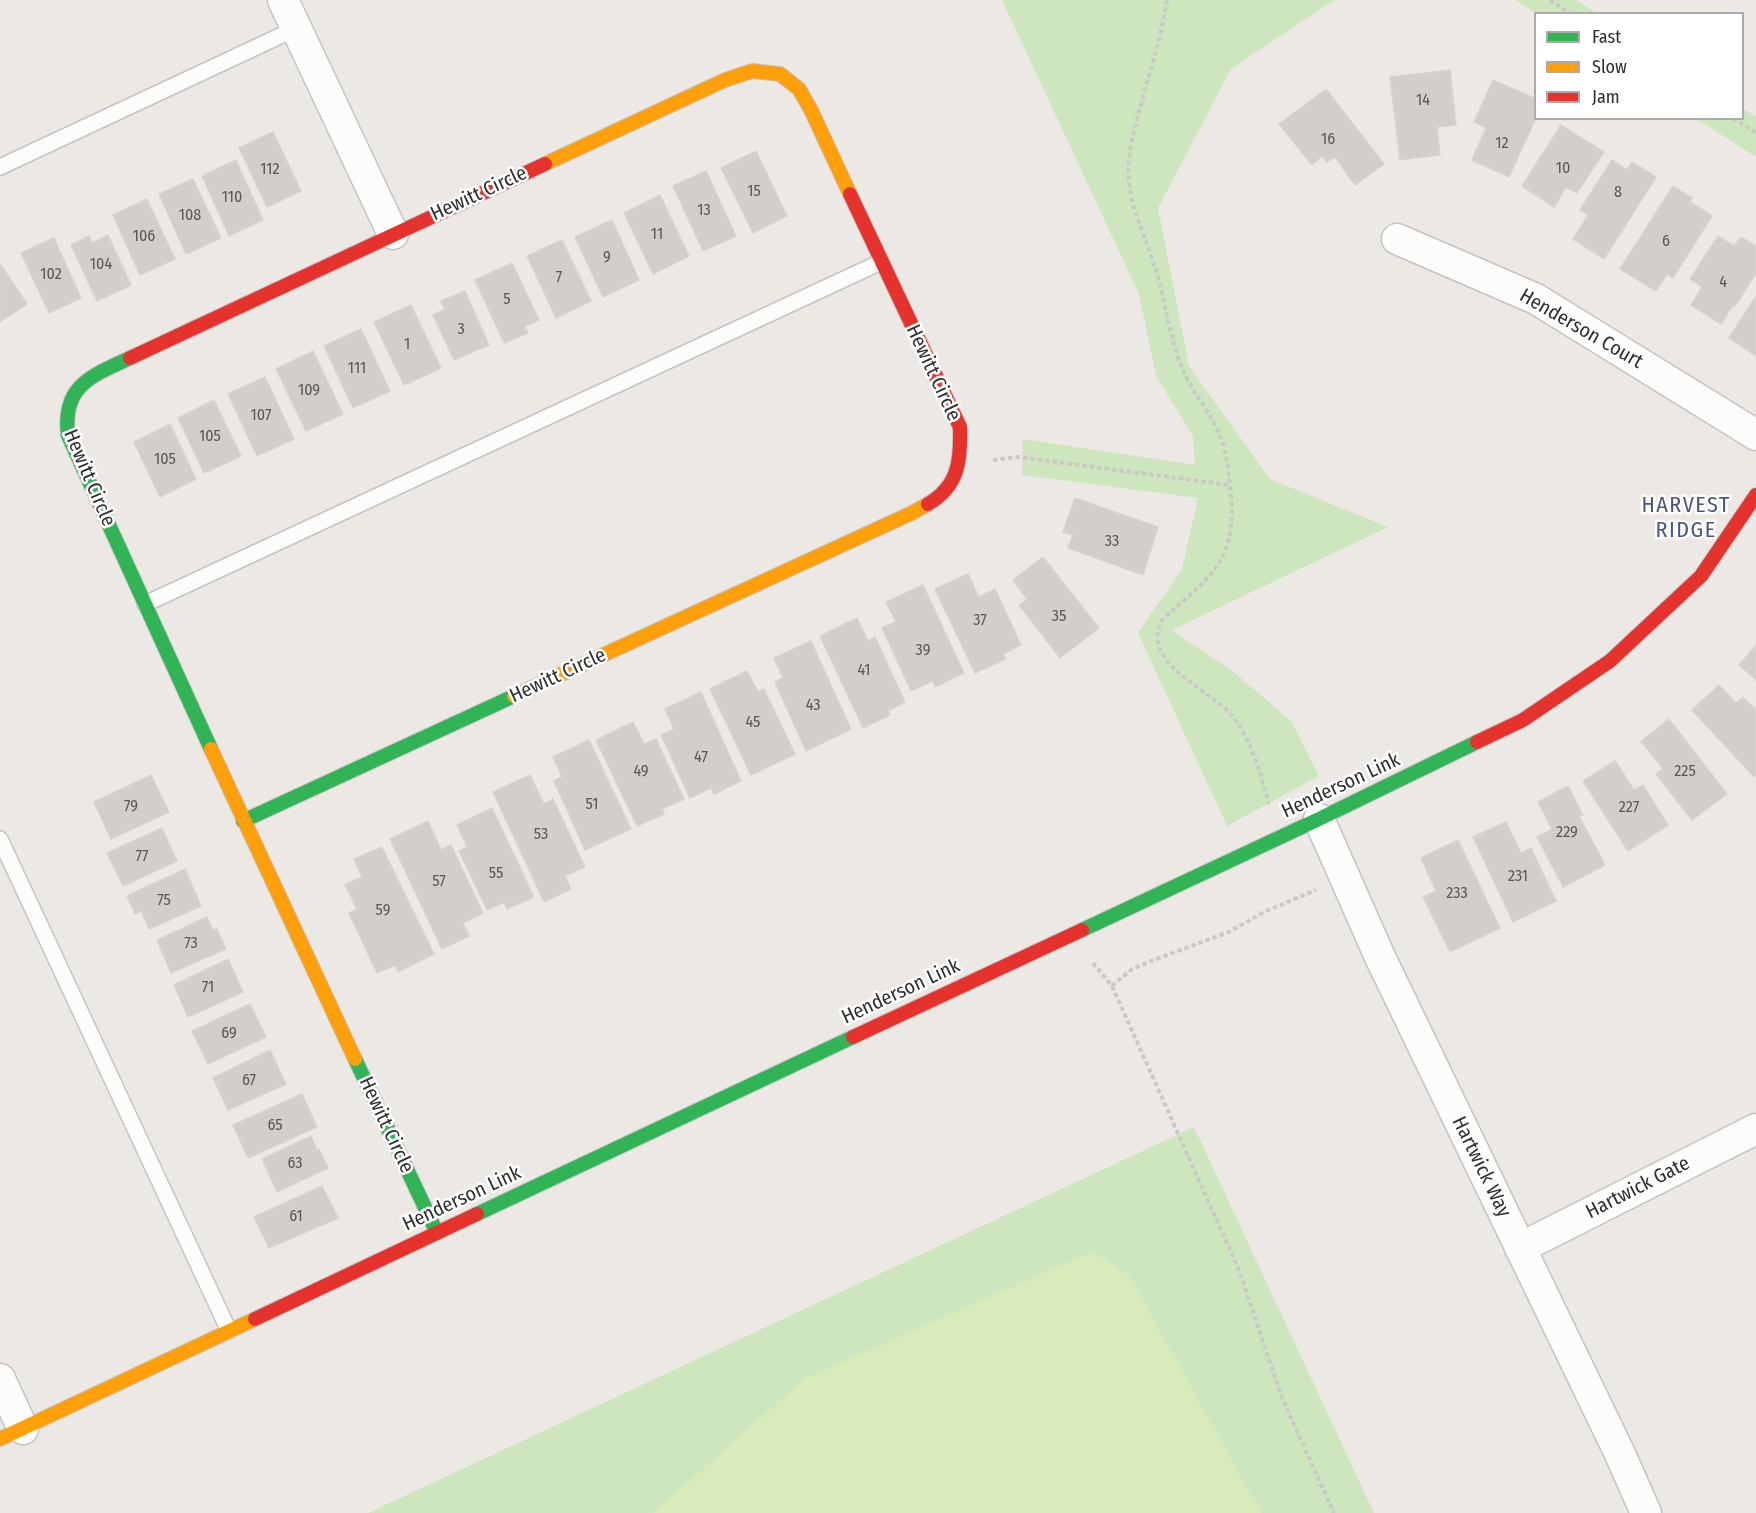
<!DOCTYPE html>
<html>
<head>
<meta charset="utf-8">
<style>
  body { margin:0 }
  #map { position:relative; width:1756px; height:1513px; overflow:hidden; background:#ece8e4; font-family:"Fira Sans Condensed",sans-serif }
  canvas { display:block }
  .legend { position:absolute; left:1534px; top:12px; width:210px; height:108px; box-sizing:border-box; background:#fff; border:2px solid #ababab; margin:0; padding:8px 10px; list-style:none; font-size:18px; color:#2e2e2e }
  .legend li { display:flex; align-items:center; gap:12px; height:30px }
  .legend b { width:30px; border:2px solid #ababab }
</style>
</head>
<body>
<div id="map">
<canvas width="1756" height="1513"></canvas>
<ul class="legend">
<li><b style="height:8px;background:#30b455"></b>Fast</li>
<li><b style="height:8px;background:#ff9f0a"></b>Slow</li>
<li><b style="height:8px;background:#e5322d"></b>Jam</li>
</ul>
</div>
<script>
const c = document.querySelector('canvas').getContext('2d');
c.lineJoin = 'round';
function fillPath(path, color) { c.fillStyle = color; c.fill(path, 'evenodd'); }
function trace(path, color, width, dash) { c.strokeStyle = color; c.lineWidth = width; c.lineCap = dash ? 'butt' : 'round'; c.setLineDash(dash || []); c.stroke(path); }
function drawText(font, color, halo, rows, align = 'center') {
  c.font = font + ' "Fira Sans Condensed",sans-serif'; c.lineWidth = 5; c.setLineDash([]); c.textBaseline = 'middle'; c.strokeStyle = halo; c.fillStyle = color; for (const [text, x, y, turn = 0] of rows) {
    c.save(); c.translate(x, y); c.rotate((+turn || 0) * Math.PI / 180); c.textAlign = isNaN(turn) ? turn : align; if (halo) c.strokeText(text, 0, 0); c.fillText(text, 0, 0); c.restore();
  }
}
const green = new Path2D(`
  M1002 0H1334L1231 69 1158 208 1189 366 1270 479 1388 527 1172 630 1235 673 1292 722 1319 776 1227 826 1138 633 1182 569 1198 498 1022 475 1023 439 1195 465 1193 436 1156 376 1139 294Z
  M1515 0H1576L1597 13H1536Z
  M1743 108 1756 117V157L1697 119 1742 118Z
  M1194 1127 1374 1513H368L1166 1140Z`);
const pitch = new Path2D(`
  M1093 1251 1130 1277 1261 1513H653L804 1379Z`);
const building = new Path2D(`
  M1450 70 1456 125 1437 127 1440 155 1400 160 1390 77Z
  M1493 80 1536 99V118L1509 177 1472 160 1486 128 1474 122Z
  M1326 89 1384 164 1355 185 1335 157 1327 162 1322 156 1312 165 1279 124Z
  M1561 125 1604 152 1577 193 1566 187 1554 207 1522 186Z
  M273 132 301 191 267 207 239 148Z
  M756 151 787 216 753 233 721 168Z
  M236 160 263 220 229 236 202 176Z
  M1612 160 1627 170 1632 162 1656 177 1604 259 1573 239 1588 215 1580 210Z
  M706 171 736 236 703 251 673 186Z
  M193 179 221 238 186 254 159 194Z
  M1673 186 1692 198 1690 202 1712 216 1673 278 1667 274 1656 291 1620 269Z
  M660 195 689 256 653 274 624 213Z
  M147 199 175 259 140 275 113 215Z
  M612 220 639 280 603 297 575 237Z
  M108 235 131 285 97 301 71 245 89 236 92 243Z
  M1718 236 1734 246 1741 237 1756 246V273L1735 306 1733 305 1721 324 1691 305 1702 287 1690 279Z
  M54 238 81 298 49 313 21 253Z
  M562 240 591 301 556 318 527 256Z
  M512 263 539 320 525 326 528 333 504 343 475 280Z
  M0 264 27 304 0 322Z
  M465 291 489 345 454 360 433 315 445 309 441 301Z
  M1756 296V356L1729 338Z
  M411 305 441 368 404 385 374 322Z
  M361 329 390 391 353 408 324 346Z
  M313 351 343 414 306 431 276 369Z
  M265 377 294 439 257 456 228 394Z
  M214 400 241 456 204 473 178 418Z
  M170 424 196 479 160 497 134 442Z
  M1075 498 1158 527 1143 575 1068 548 1073 535 1063 532Z
  M1043 557 1099 628 1060 658 1019 605 1027 599 1013 580Z
  M968 574 979 597 995 589 1021 645 1003 654 1006 659 975 673 935 589Z
  M923 585 964 673 935 687 933 681 911 691 882 628 896 622 886 602Z
  M857 618 868 641 875 637 905 702 888 711 890 715 863 728 820 636Z
  M811 641 851 729 806 751 775 682 783 678 774 658Z
  M1756 645V680L1739 665Z
  M747 671 758 692 764 689 795 754 751 775 710 689Z
  M1719 685 1736 703 1743 697 1756 710V775L1754 777 1692 710Z
  M701 692 741 781 714 794 711 788 690 798 661 735 674 729 665 709Z
  M1669 719 1727 794 1692 820 1656 774 1663 769 1641 741Z
  M633 722 644 744 656 739 684 799 662 809 664 814 637 826 596 740Z
  M589 740 631 829 585 850 554 781 562 777 553 757Z
  M1615 761 1634 790 1643 785 1668 825 1628 851 1583 781Z
  M151 775 169 812 111 839 94 802Z
  M530 775 544 804 553 799 585 867 565 876 571 889 544 902 493 792Z
  M1568 786 1583 815 1579 816 1605 865 1563 887 1537 837 1552 829 1538 802Z
  M492 808 534 897 507 909 504 902 487 910 459 851 467 847 457 825Z
  M428 821 441 850 451 845 483 913 463 923 469 936 442 949 390 839Z
  M1506 822 1521 853 1531 848 1556 901 1513 922 1473 837Z
  M162 828 177 861 123 886 107 853Z
  M1458 840 1500 928 1450 952 1423 897 1436 891 1421 858Z
  M382 847 434 954 398 972 395 965 377 973 349 913 357 909 345 885 362 877 354 859Z
  M185 869 201 906 149 929 141 911 135 914 127 896Z
  M207 917 213 930 217 929 226 949 171 973 157 940Z
  M228 959 243 992 188 1017 174 985Z
  M250 1004 266 1037 208 1064 192 1031Z
  M270 1050 286 1084 228 1110 213 1078Z
  M302 1094 317 1127 248 1158 233 1125Z
  M311 1136 317 1150 319 1149 328 1168 277 1192 262 1159Z
  M322 1186 338 1218 269 1248 254 1217Z`);
const path = new Path2D(`
  M1167 0C1162 33 1152 65 1143 97 1136 125 1126 152 1129 182 1132 213 1148 243 1157 273 1166 305 1170 340 1183 370 1192 391 1207 408 1217 429 1226 447 1228 466 1230 486 1239 560 1213 574 1163 619 1136 663 1215 691 1234 718 1253 743 1260 774 1269 804
  M1550 0 1571 14
  M1733 118 1756 133
  M993 460 1018 457 1230 485
  M1093 963 1112 986 1239 1270 1282 1398 1334 1513
  M1112 986 1132 969 1151 961 1229 932 1264 912 1316 890`);
const lane = new Path2D(`
  M0 167 297 28
  M145 604 881 262
  M0 839 229 1331`);
const street = new Path2D(`
  M283 0 393 234
  M1397 239 1536 299 1756 435
  M1319 819 1380 957 1620 1454 1646 1513
  M1520 1248 1756 1129
  M0 1379 23 1429`);
const fast = new Path2D(`
  M130 358C91 376 62 386 68 435L211 749
  M243 821 514 696
  M1082 930 1319 819 1477 742
  M355 1059 437 1233
  M477 1214 853 1037`);
const slow = new Path2D(`
  M545 164 725 80 752 71 780 74 799 89 811 110 850 194
  M514 696 912 513 928 504
  M211 749 355 1059
  M0 1439 255 1319`);
const jam = new Path2D(`
  M850 194 960 427C961 460 959 486 928 504
  M130 358 545 164
  M1477 742 1523 720 1610 661 1701 576 1756 495
  M853 1037 1082 930
  M255 1319 477 1214`);
const numberNames = [
  ["14",1423,101],
  ["16",1328,140],
  ["12",1502,144],
  ["10",1563,169],
  ["112",270,170],
  ["15",754,192],
  ["8",1618,193],
  ["110",232,198],
  ["13",704,211],
  ["108",190,216],
  ["11",657,235],
  ["106",144,237],
  ["6",1666,242],
  ["9",607,258],
  ["104",101,265],
  ["102",51,275],
  ["7",559,278],
  ["4",1723,283],
  ["5",507,300],
  ["3",461,330],
  ["1",407,345],
  ["111",357,369],
  ["109",309,391],
  ["107",261,416],
  ["105",210,437],
  ["105",165,460],
  ["33",1112,542],
  ["35",1059,617],
  ["37",980,621],
  ["39",923,651],
  ["41",864,671],
  ["43",813,706],
  ["45",753,723],
  ["47",701,758],
  ["49",641,772],
  ["225",1685,772],
  ["51",592,805],
  ["79",131,807],
  ["227",1629,808],
  ["229",1567,833],
  ["53",541,835],
  ["77",142,857],
  ["55",496,874],
  ["231",1518,877],
  ["57",439,882],
  ["233",1457,894],
  ["75",164,901],
  ["59",383,911],
  ["73",191,944],
  ["71",208,988],
  ["69",229,1034],
  ["67",249,1081],
  ["65",275,1126],
  ["63",295,1164],
  ["61",296,1217]
];
const streetNames = [
  ["Hewitt Circle",479,194,-25],
  ["Henderson Court",1581,329,30],
  ["Hewitt Circle",933,373,65],
  ["Hewitt Circle",89,478,67],
  ["Hewitt Circle",558,676,-25],
  ["Henderson Link",1341,786,-25],
  ["Henderson Link",901,992,-25],
  ["Hewitt Circle",386,1125,65],
  ["Hartwick Way",1481,1167,64],
  ["Hartwick Gate",1638,1188,-27],
  ["Henderson Link",462,1199,-25]
];
const quarterNames = [
  ["HARVEST",1686,506],
  ["RIDGE",1686,531]
];
fillPath(green, '#cee6be');
fillPath(pitch, '#d9eabb');
fillPath(building, '#d1cecb');
trace(building, '#d7d4d0', 1.5);
trace(lane, '#c5c4c5', 18);
trace(street, '#c5c4c5', 33);
trace(fast, '#c5c4c5', 16);
trace(slow, '#c5c4c5', 16);
trace(jam, '#c5c4c5', 16);
trace(path, '#c9c9c8', 4, [4.5, 3]);
trace(lane, '#fcfcfb', 15);
trace(street, '#fcfcfb', 30);
trace(fast, '#30b455', 14);
trace(slow, '#ff9f0a', 14);
trace(jam, '#e5322d', 14);
drawText('16px', '#585857', null, numberNames);
drawText('20px', '#2e2e2e', '#fff', streetNames);
c.letterSpacing = '1.5px';
drawText('22px', '#4d5680', '#fff', quarterNames);
c.letterSpacing = '0px';
</script>
</body>
</html>
